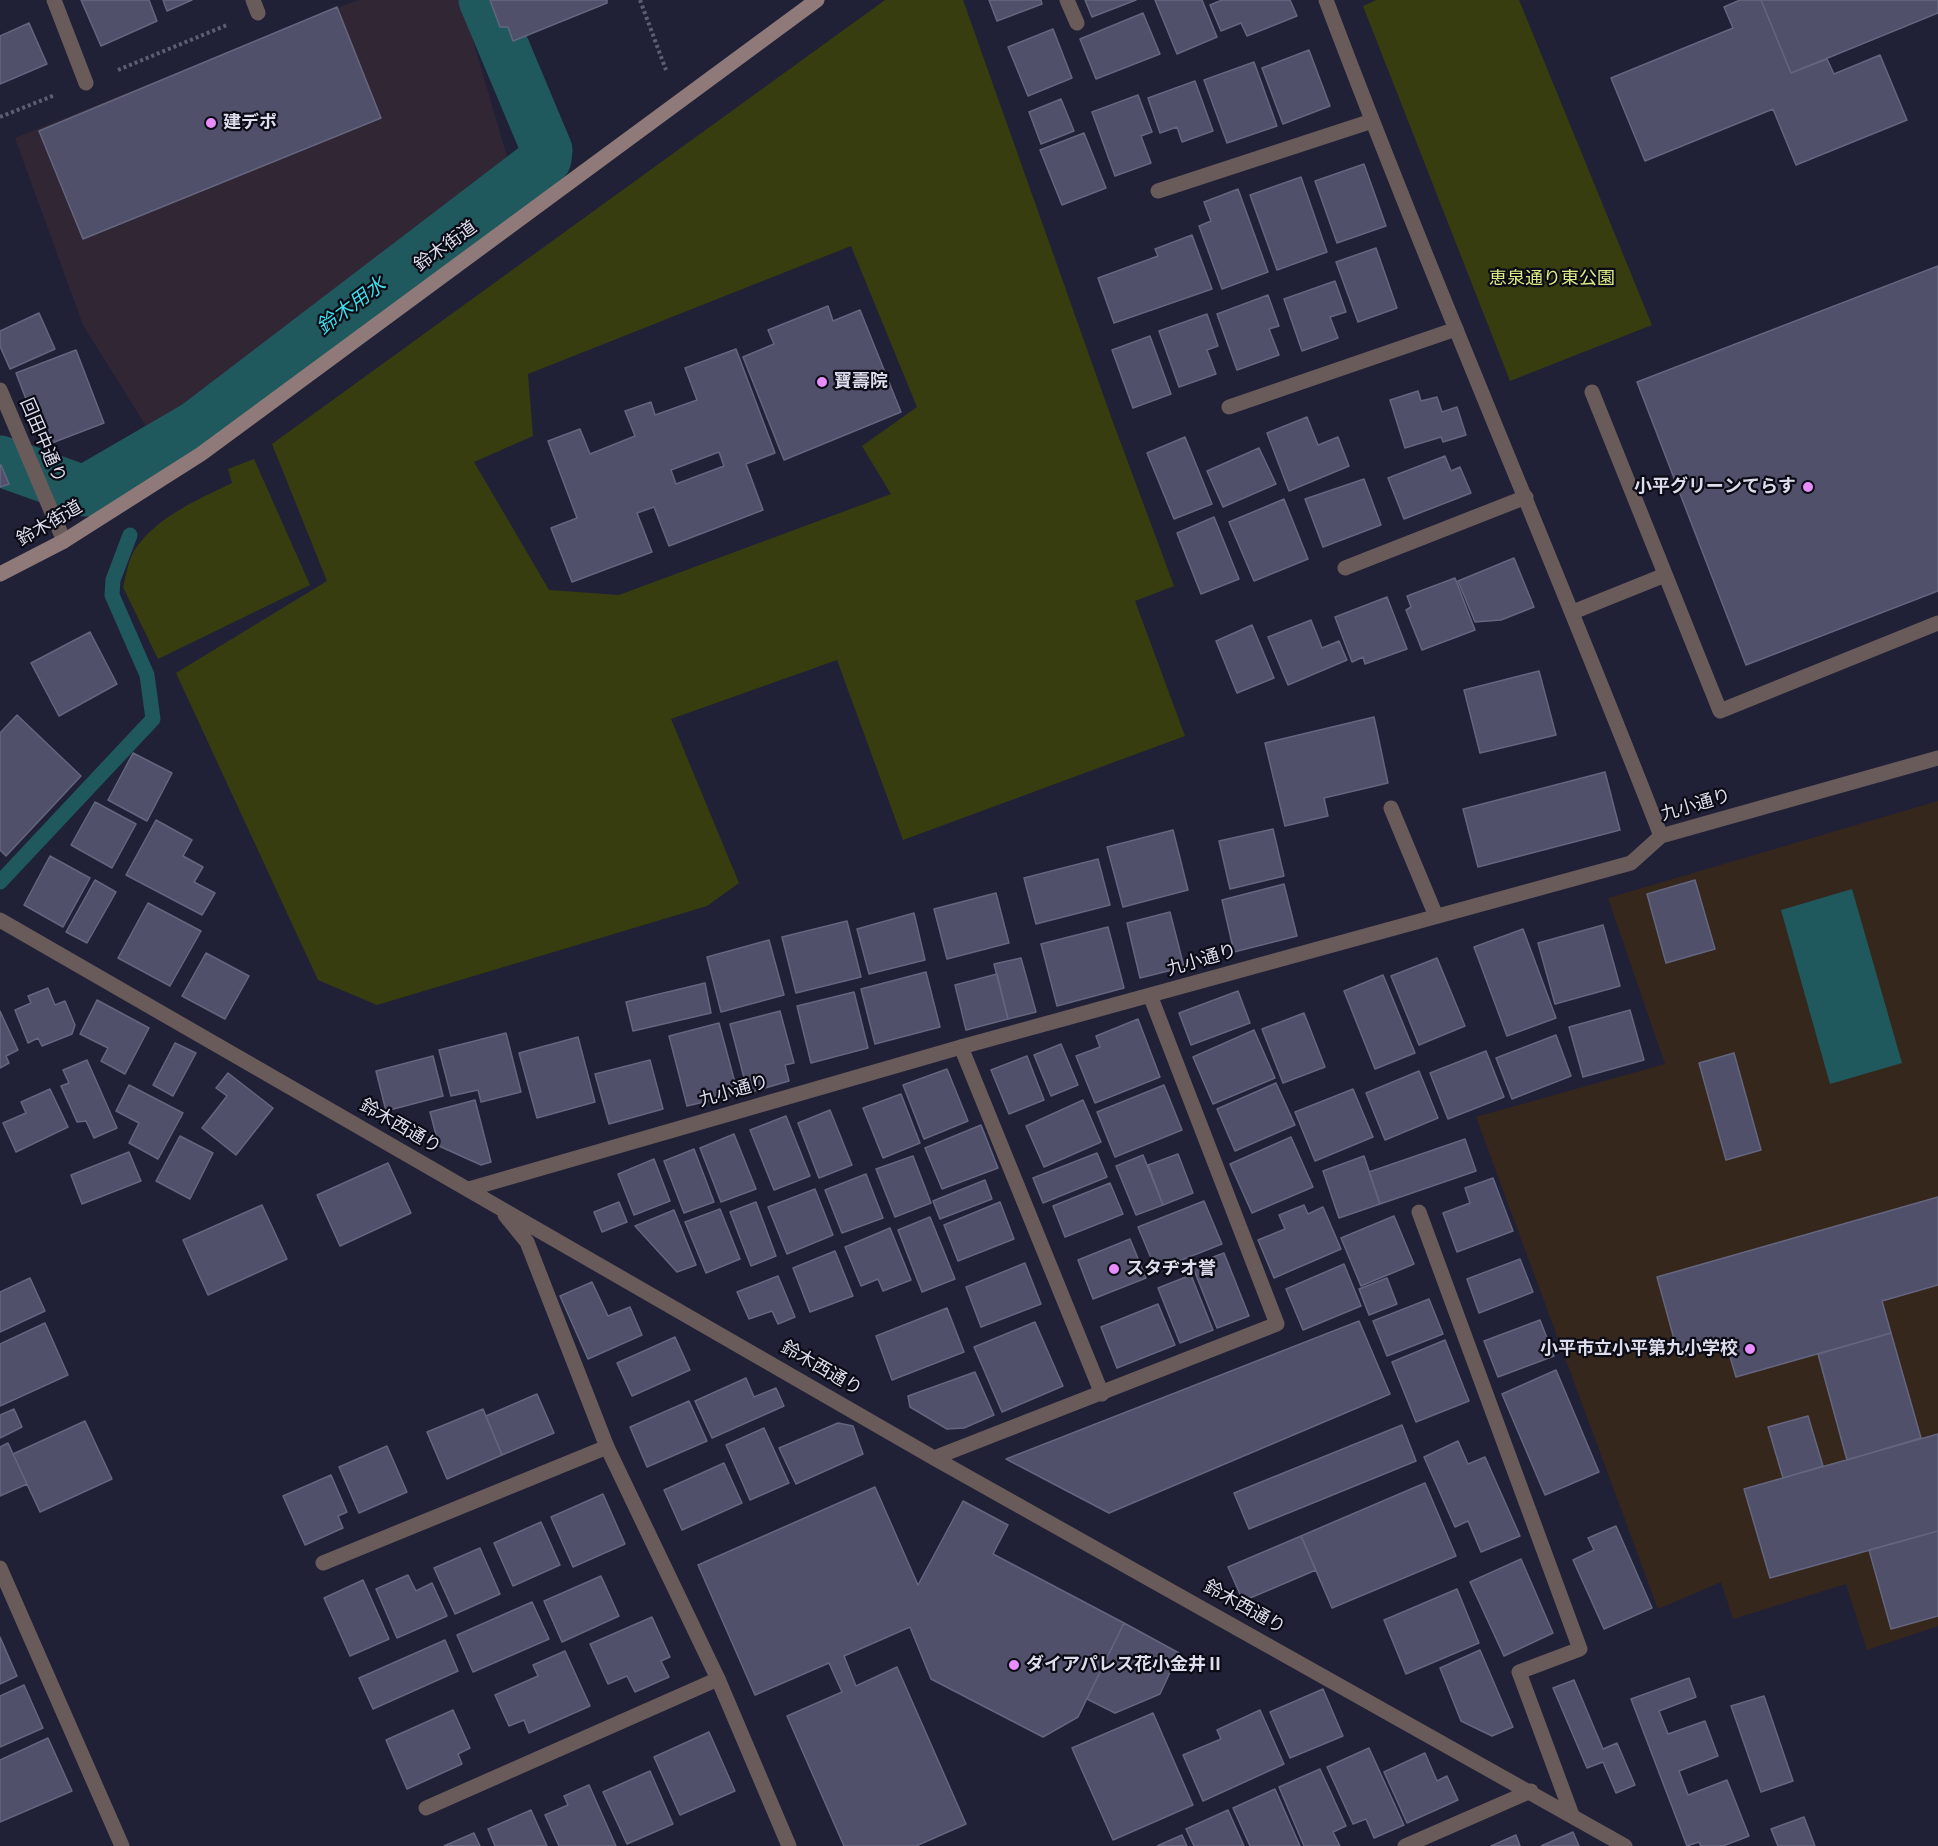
<!DOCTYPE html>
<html>
<head>
<meta charset="utf-8">
<style>
  body { margin:0 }
  canvas { display:block; background:#202037 }
</style>
</head>
<body>
<canvas width="1938" height="1846"></canvas>
<script>
const c = document.querySelector('canvas').getContext('2d');
c.lineJoin = 'round';
function fillPath(path, color) { c.fillStyle = color; c.fill(path, 'evenodd'); }
function trace(path, color, width, dash) { c.strokeStyle = color; c.lineWidth = width; c.lineCap = dash ? 'butt' : 'round'; c.setLineDash(dash || []); c.stroke(path); }
function drawText(font, color, halo, rows, align = 'center') {
  c.font = font + ' "Roboto Condensed","Noto Sans JP",sans-serif'; c.lineWidth = 4.5; c.setLineDash([]); c.textBaseline = 'middle'; c.strokeStyle = halo; c.fillStyle = color; for (const [text, x, y, turn = 0] of rows) {
    c.save(); c.translate(x, y); c.rotate((+turn || 0) * Math.PI / 180); c.textAlign = isNaN(turn) ? turn : align; if (halo) c.strokeText(text, 0, 0); c.fillText(text, 0, 0); c.restore();
  }
}
const commercial = new Path2D(`
  M358 0H461L511 170 153 437 83 325 15 138Z`);
const education = new Path2D(`
  M1938 801V1626L1867 1650 1846 1584 1733 1619 1721 1582 1658 1609 1476 1117 1665 1064 1608 898Z`);
const green = new Path2D(`
  M885 0H963L1110 414 1174 586 1135 601 1185 736 903 840 837 660 671 719 739 883 707 906 377 1005 318 980 176 673 327 581 272 444ZM851 246 917 407 862 446 891 494 619 595 549 590 474 462 533 436 528 374Z
  M1376 0H1519L1652 325 1510 381 1363 6Z
  M254 459 310 585 158 659 123 587C126 576 128 561 134 551 156 517 197 500 232 483L228 469Z`);
const water = new Path2D(`
  M1852 889 1902 1063 1830 1084 1781 910Z`);
const stream = new Path2D(`
  M0 882 153 719 147 675 112 595 113 580 130 535`);
const canal = new Path2D(`
  M0 461 84 491 196 426 546 159 547 150 484 0`);
const building = new Path2D(`
  M81 0H149L157 21 101 46Z
  M163 0H192L167 11Z
  M490 0H607V3L513 41 508 27H500Z
  M989 0H1041L1042 4 997 21Z
  M1085 0H1136L1092 17Z
  M1155 0H1202L1217 37 1177 54Z
  M1222 0H1290L1297 16 1247 36 1241 23 1221 31 1210 5Z
  M1740 0H1761L1791 73 1827 59 1834 74 1880 55 1907 120 1796 165 1773 109 1645 161 1611 78 1733 28 1724 7Z
  M1761 0H1938V13L1791 73Z
  M337 7 381 118 83 239 39 131Z
  M1143 13 1160 54 1096 79 1080 39Z
  M29 23 47 64 0 84V36Z
  M1053 29 1072 78 1028 96 1008 47Z
  M1309 50 1330 106 1283 124 1262 68Z
  M1254 62 1277 126 1227 143 1204 80Z
  M1195 81 1213 131 1182 142 1177 127 1160 133 1148 98Z
  M1138 95 1152 132 1141 136 1151 163 1115 176 1092 112Z
  M1061 99 1074 131 1041 144 1029 112Z
  M1084 133 1106 188 1062 205 1040 150Z
  M1364 164 1386 226 1337 243 1315 181Z
  M1301 177 1327 252 1277 270 1250 195Z
  M1238 189 1268 272 1222 289 1199 226 1211 221 1204 202Z
  M1192 235 1212 289 1114 323 1098 278 1158 256 1155 249Z
  M1376 248 1397 308 1358 322 1336 262Z
  M1938 266V591L1746 665 1637 382Z
  M1335 281 1346 312 1330 317 1338 338 1302 351 1284 299Z
  M1268 295 1279 326 1269 329 1279 355 1237 370 1217 314Z
  M828 306 833 321 860 310 901 412 784 460 743 357 774 344 768 330Z
  M39 313 55 349 10 369 0 346V331Z
  M1207 314 1218 346 1207 350 1216 374 1179 387 1159 331Z
  M1150 336 1171 394 1133 408 1112 350Z
  M736 349 775 453 746 464 763 510 669 546 654 507 637 513 652 552 572 582 551 528 577 518 548 441 580 429 590 454 635 436 625 411 651 402 655 415 697 400 685 368ZM719 452 724 466 676 484 671 470Z
  M76 350 104 423 44 446 16 373Z
  M1418 391 1421 401 1437 397 1442 412 1457 407 1466 435 1443 442 1441 437 1405 448 1390 400Z
  M1307 417 1318 445 1338 437 1349 466 1289 491 1267 433Z
  M1185 437 1212 504 1174 519 1147 453Z
  M1259 448 1276 484 1223 507 1207 471Z
  M1445 456 1451 471 1460 467 1471 493 1404 519 1388 478Z
  M1 465 9 484 0 487V465Z
  M1364 479 1381 525 1323 547 1305 499Z
  M1284 499 1308 559 1254 581 1229 522Z
  M1214 517 1239 579 1201 594 1177 533Z
  M1514 558 1534 607 1501 620 1475 622 1458 581Z
  M1455 578 1475 630 1422 650 1406 610 1411 607 1407 596Z
  M1387 597 1407 649 1365 664 1363 657 1352 662 1335 617Z
  M1311 620 1322 648 1339 641 1347 660 1288 685 1268 637Z
  M1252 625 1274 678 1237 693 1216 641Z
  M90 632 117 684 59 716 31 663Z
  M1539 671 1556 735 1480 753 1464 690Z
  M17 715 81 776 6 856 0 850V733Z
  M1374 717 1388 783 1324 798 1328 816 1285 826 1265 743Z
  M133 753 172 773 147 821 108 800Z
  M1605 772 1620 830 1478 867 1463 809Z
  M95 802 136 824 112 868 71 845Z
  M156 820 192 840 183 856 203 867 194 882 215 893 202 915 126 875Z
  M1273 829 1284 876 1230 889 1219 841Z
  M1173 830 1188 890 1123 907 1107 847Z
  M50 856 90 878 63 927 24 905Z
  M1098 859 1110 905 1036 924 1024 878Z
  M95 880 116 892 87 943 66 932Z
  M1695 880 1715 949 1666 963 1647 894Z
  M1284 884 1297 936 1234 952 1222 900Z
  M996 893 1009 943 947 959 934 909Z
  M148 903 201 931 170 986 118 958Z
  M1170 912 1184 967 1140 978 1127 923Z
  M914 913 925 960 869 974 857 929Z
  M847 921 861 977 796 993 782 937Z
  M1603 925 1620 986 1555 1004 1538 943Z
  M1108 927 1124 988 1057 1006 1041 944Z
  M1523 929 1556 1018 1507 1036 1474 947Z
  M769 940 784 995 721 1012 707 957Z
  M206 953 249 976 225 1019 182 996Z
  M1021 958 1036 1012 1008 1019 994 964Z
  M1437 958 1465 1026 1419 1045 1391 976Z
  M926 972 940 1027 875 1044 861 989Z
  M997 974 1008 1019 966 1030 955 985Z
  M1383 975 1415 1053 1375 1069 1344 991Z
  M705 983 711 1013 633 1031 626 1002Z
  M48 988 55 1005 65 1001 75 1025 72 1034 42 1046 38 1038 28 1043 15 1010 31 1003 28 996Z
  M1238 991 1250 1023 1191 1045 1179 1013Z
  M854 992 868 1048 811 1063 797 1006Z
  M97 1000 149 1028 125 1074 101 1061 108 1048 80 1034Z
  M1630 1010 1644 1060 1583 1077 1569 1027Z
  M0 1011 18 1050 6 1056 9 1063 0 1068Z
  M780 1011 794 1063 785 1065 789 1081 748 1093 730 1024Z
  M1304 1013 1325 1067 1283 1083 1262 1029Z
  M1138 1019 1160 1077 1095 1103 1076 1056 1100 1047 1096 1036Z
  M719 1023 738 1094 687 1106 669 1036Z
  M1254 1030 1275 1078 1213 1104 1193 1057Z
  M506 1033 521 1092 481 1102 478 1090 451 1096 439 1050Z
  M1556 1035 1571 1076 1512 1099 1496 1058Z
  M578 1037 595 1102 537 1118 519 1053Z
  M175 1043 196 1053 173 1096 153 1085Z
  M1061 1044 1078 1085 1051 1096 1034 1055Z
  M1486 1051 1504 1097 1448 1119 1430 1073Z
  M1734 1053 1761 1150 1726 1160 1699 1063Z
  M433 1056 443 1096 386 1111 376 1071Z
  M1027 1056 1044 1100 1009 1114 991 1070Z
  M87 1060 117 1128 94 1138 86 1121 77 1122 61 1086 69 1083 63 1070Z
  M650 1060 663 1109 609 1124 595 1074Z
  M947 1069 968 1121 924 1139 903 1085Z
  M1419 1071 1438 1118 1385 1140 1366 1093Z
  M228 1073 273 1108 236 1155 202 1128 227 1096 216 1088Z
  M1276 1083 1295 1125 1235 1151 1217 1109Z
  M129 1085 183 1113 158 1159 129 1143 139 1123 116 1111Z
  M1164 1085 1182 1130 1115 1157 1097 1112Z
  M50 1089 68 1127 16 1152 3 1123 26 1113 21 1102Z
  M1353 1089 1373 1137 1315 1161 1295 1112Z
  M901 1094 920 1143 883 1158 863 1108Z
  M475 1100 491 1162 481 1165 439 1146 430 1112Z
  M1083 1100 1101 1142 1044 1167 1026 1126Z
  M830 1110 852 1165 819 1178 798 1123Z
  M786 1116 810 1176 774 1190 750 1130Z
  M981 1125 998 1168 942 1189 925 1148Z
  M734 1134 756 1189 721 1202 700 1148Z
  M180 1136 213 1153 190 1199 156 1181Z
  M1291 1137 1313 1187 1252 1213 1230 1164Z
  M1465 1139 1476 1171 1380 1204 1369 1172Z
  M694 1149 714 1202 684 1213 664 1161Z
  M129 1152 141 1181 82 1204 71 1175Z
  M1097 1153 1107 1177 1043 1203 1033 1178Z
  M1178 1154 1193 1193 1163 1205 1148 1165Z
  M1143 1155 1163 1205 1136 1215 1116 1166Z
  M913 1156 931 1203 895 1217 876 1169Z
  M1364 1156 1380 1204 1339 1218 1323 1171Z
  M654 1159 670 1201 634 1215 618 1174Z
  M388 1163 411 1213 340 1246 317 1195Z
  M866 1174 883 1218 842 1233 825 1190Z
  M1493 1178 1513 1231 1457 1252 1443 1213 1470 1203 1465 1188Z
  M985 1180 992 1199 940 1219 933 1201Z
  M1110 1183 1123 1214 1065 1237 1053 1206Z
  M815 1189 833 1235 787 1254 768 1207Z
  M1938 1197V1285L1882 1301 1891 1333 1736 1377 1726 1343 1679 1357 1657 1277Z
  M1204 1201 1222 1244 1156 1270 1138 1227Z
  M619 1202 627 1222 602 1232 594 1212Z
  M756 1202 776 1256 751 1266 730 1212Z
  M1000 1202 1014 1239 958 1261 944 1225Z
  M262 1205 287 1259 208 1295 183 1240Z
  M1304 1205 1308 1214 1323 1207 1341 1249 1274 1278 1258 1240 1285 1229 1279 1215Z
  M720 1209 740 1259 706 1273 685 1222Z
  M674 1210 696 1265 677 1272 635 1226Z
  M1394 1216 1414 1264 1361 1286 1341 1238Z
  M930 1217 955 1279 922 1292 898 1230Z
  M890 1228 911 1280 883 1291 878 1279 861 1286 845 1247Z
  M1130 1239 1146 1278 1093 1299 1078 1260Z
  M835 1251 853 1296 810 1312 793 1268Z
  M1224 1253 1249 1316 1217 1328 1192 1265Z
  M1520 1259 1533 1292 1479 1313 1467 1279Z
  M1025 1263 1041 1304 981 1327 966 1287Z
  M1344 1264 1361 1306 1303 1330 1286 1289Z
  M1191 1275 1213 1330 1180 1343 1158 1288Z
  M778 1276 795 1317 778 1324 772 1311 749 1319 737 1292Z
  M30 1278 45 1311 0 1332V1292Z
  M1387 1278 1397 1304 1369 1315 1359 1289Z
  M592 1282 608 1316 630 1307 642 1335 588 1359 560 1296Z
  M1429 1299 1443 1334 1387 1356 1373 1321Z
  M1158 1304 1175 1345 1117 1368 1101 1327Z
  M947 1308 964 1352 892 1380 876 1336Z
  M1540 1320 1554 1356 1498 1377 1484 1341Z
  M1359 1321 1390 1394 1109 1513 1006 1459Z
  M1035 1322 1063 1386 1002 1412 974 1347Z
  M45 1323 68 1375 0 1406V1344Z
  M1891 1333 1921 1438 1847 1460 1818 1354Z
  M675 1337 690 1370 632 1396 617 1363Z
  M1445 1340 1469 1401 1416 1422 1392 1362Z
  M1556 1370 1599 1472 1545 1495 1502 1394Z
  M975 1372 994 1415 964 1428 947 1429 910 1407 908 1396Z
  M746 1378 754 1397 776 1388 784 1406 712 1438 695 1401Z
  M537 1394 554 1433 502 1455 486 1416Z
  M689 1401 707 1441 647 1467 630 1427Z
  M14 1409 22 1427 0 1438V1415Z
  M483 1409 502 1455 447 1479 427 1432Z
  M1808 1416 1823 1466 1783 1478 1768 1427Z
  M85 1421 112 1479 40 1512 13 1454Z
  M838 1423 853 1426 863 1454 796 1484 779 1448Z
  M1402 1425 1416 1461 1249 1529 1234 1493Z
  M764 1428 789 1483 750 1500 726 1445Z
  M1938 1434V1531L1770 1578 1744 1489Z
  M1458 1441 1468 1464 1485 1457 1520 1536 1481 1552 1468 1521 1455 1527 1424 1457Z
  M8 1443 27 1484 0 1496V1447Z
  M387 1446 407 1492 359 1513 339 1467Z
  M724 1463 742 1503 682 1530 664 1490Z
  M331 1475 347 1512 338 1516 343 1528 305 1545 283 1496Z
  M1425 1483 1456 1556 1332 1608 1301 1536Z
  M875 1487 918 1585 963 1501 1008 1525 993 1554 1124 1623 1078 1717 1043 1737 931 1679 910 1627 844 1656 856 1686 897 1667 966 1824 916 1846H844L787 1716 842 1692 829 1663 755 1695 698 1565Z
  M603 1494 625 1544 573 1567 551 1517Z
  M541 1522 560 1565 513 1586 494 1543Z
  M1616 1526 1652 1608 1604 1629 1573 1560 1594 1550 1588 1538Z
  M1938 1531V1616L1891 1629 1869 1550Z
  M1301 1536 1316 1570 1243 1601 1228 1567Z
  M480 1548 500 1594 455 1614 434 1568Z
  M1521 1559 1553 1633 1504 1656 1470 1582Z
  M408 1575 416 1591 432 1583 447 1616 397 1638 376 1589Z
  M601 1576 619 1616 562 1642 544 1601Z
  M363 1580 389 1639 350 1656 324 1598Z
  M1457 1589 1479 1643 1406 1674 1384 1620Z
  M532 1602 549 1639 473 1672 457 1635Z
  M652 1617 670 1657 661 1661 669 1677 635 1692 627 1676 608 1684 590 1644Z
  M1124 1623 1179 1653 1160 1694 1115 1713 1087 1699Z
  M0 1637 17 1676 0 1684Z
  M445 1640 458 1671 373 1709 359 1678Z
  M1480 1650 1513 1727 1492 1736 1461 1721 1440 1668Z
  M565 1651 590 1706 529 1733 524 1720 509 1726 495 1695 538 1676 533 1665Z
  M1689 1678 1696 1697 1659 1711 1668 1734 1705 1721 1718 1756 1679 1771 1688 1795 1727 1780 1749 1836 1723 1846H1701L1699 1842 1687 1846 1631 1699Z
  M1574 1680 1603 1749 1617 1743 1635 1785 1616 1793 1603 1762 1587 1768 1553 1688Z
  M24 1685 43 1728 0 1747V1696Z
  M1323 1689 1343 1736 1290 1758 1270 1712Z
  M1764 1696 1793 1781 1761 1792 1731 1706Z
  M453 1710 470 1748 458 1754 462 1764 407 1789 386 1740Z
  M1260 1710 1284 1764 1203 1801 1183 1755 1221 1739 1217 1730Z
  M1153 1713 1193 1805 1113 1840 1072 1748Z
  M709 1732 735 1791 680 1815 654 1757Z
  M48 1738 72 1791 0 1822V1760Z
  M1369 1748 1404 1825 1374 1838 1366 1819 1353 1824 1327 1767Z
  M1425 1753 1437 1781 1447 1776 1458 1800 1407 1823 1384 1772Z
  M1320 1769 1346 1826 1333 1832 1340 1846H1304L1279 1787Z
  M650 1771 673 1824 627 1844 603 1792Z
  M589 1785 616 1846H559L545 1815 568 1805 564 1796Z
  M1275 1789 1300 1846H1250L1233 1808Z
  M531 1810 547 1846H495L488 1829Z
  M1228 1810 1244 1846H1194L1186 1829Z
  M1804 1817 1815 1846H1778L1771 1829Z
  M1573 1832 1579 1846H1541Z
  M474 1833 480 1846H444Z
  M1182 1835 1187 1846H1157Z
  M1516 1835 1520 1846H1491Z`);
const path = new Path2D(`
  M640 0 666 70
  M118 70 227 25
  M0 117 55 95`);
const lane = new Path2D(`
  M54 0 86 83
  M253 0 258 13
  M1067 0 1077 23
  M1158 191 1372 121
  M1592 392 1720 711 1938 623
  M1229 407 1456 329
  M1345 568 1526 497
  M1573 612 1665 575
  M1391 808 1436 916
  M961 1047 1102 1394
  M1419 1212 1580 1649 1519 1672 1572 1815
  M323 1563 607 1447
  M426 1808 718 1679`);
const street = new Path2D(`
  M1326 0C1432 281 1552 556 1661 836
  M0 390 64 541
  M0 920 934 1458 1625 1846
  M469 1189 961 1047 1631 863 1661 836 1938 758
  M505 1215 527 1242 607 1447 718 1679 789 1846
  M934 1458 1277 1324 1150 995
  M0 1568 122 1846
  M1405 1846 1531 1791`);
const secondary = new Path2D(`
  M0 574 64 541 201 454 817 0`);
const markers = [
  [211,123,6,"#e98dfe"],
  [822,382,6,"#e98dfe"],
  [1808,487,6,"#e98dfe"],
  [1114,1269,6,"#e98dfe"],
  [1750,1349,6,"#e98dfe"],
  [1014,1665,6,"#e98dfe"]
];
const poiNames = [
  ["建デポ",223,123],
  ["寶壽院",834,382],
  ["小平グリーンてらす",1796,487,"right"],
  ["スタヂオ誉",1126,1269],
  ["小平市立小平第九小学校",1738,1349,"right"],
  ["ダイアパレス花小金井Ⅱ",1026,1665]
];
const streetNames = [
  ["鈴木街道",446,247,-36],
  ["回田中通り",42,441,67],
  ["鈴木街道",50,524,-30],
  ["九小通り",1696,806,-16],
  ["九小通り",1202,961,-16],
  ["九小通り",734,1092,-16],
  ["鈴木西通り",400,1127,30],
  ["鈴木西通り",821,1369,30],
  ["鈴木西通り",1244,1608,29]
];
const parkNames = [
  ["恵泉通り東公園",1552,279]
];
const waterNames = [
  ["鈴木用水",352,307,-37]
];
fillPath(commercial, '#312634');
fillPath(education, '#36271c');
fillPath(green, '#373d0e');
fillPath(water, '#1f585d');
trace(stream, '#1f585d', 15);
trace(canal, '#1f585d', 51);
fillPath(building, '#50506a');
trace(building, '#64657f', 1.5);
trace(path, '#5e5e73', 4, [3, 3]);
trace(lane, '#695b5a', 15);
trace(street, '#695b5a', 15);
trace(secondary, '#907a79', 15);
for (const [x, y, r, color] of markers) { const dot = new Path2D(); dot.arc(x, y, r, 0, 2 * Math.PI); c.fillStyle = color; c.fill(dot); trace(dot, '#0b0b15', 2); }
drawText('bold 18px', '#dddded', '#0b0b15', poiNames, 'left');
drawText('18px', '#dddded', '#0b0b15', streetNames);
drawText('18px', '#dceb85', '#0b0b15', parkNames);
drawText('italic 20px', '#3ddeea', '#0b0b15', waterNames);
</script>
</body>
</html>
